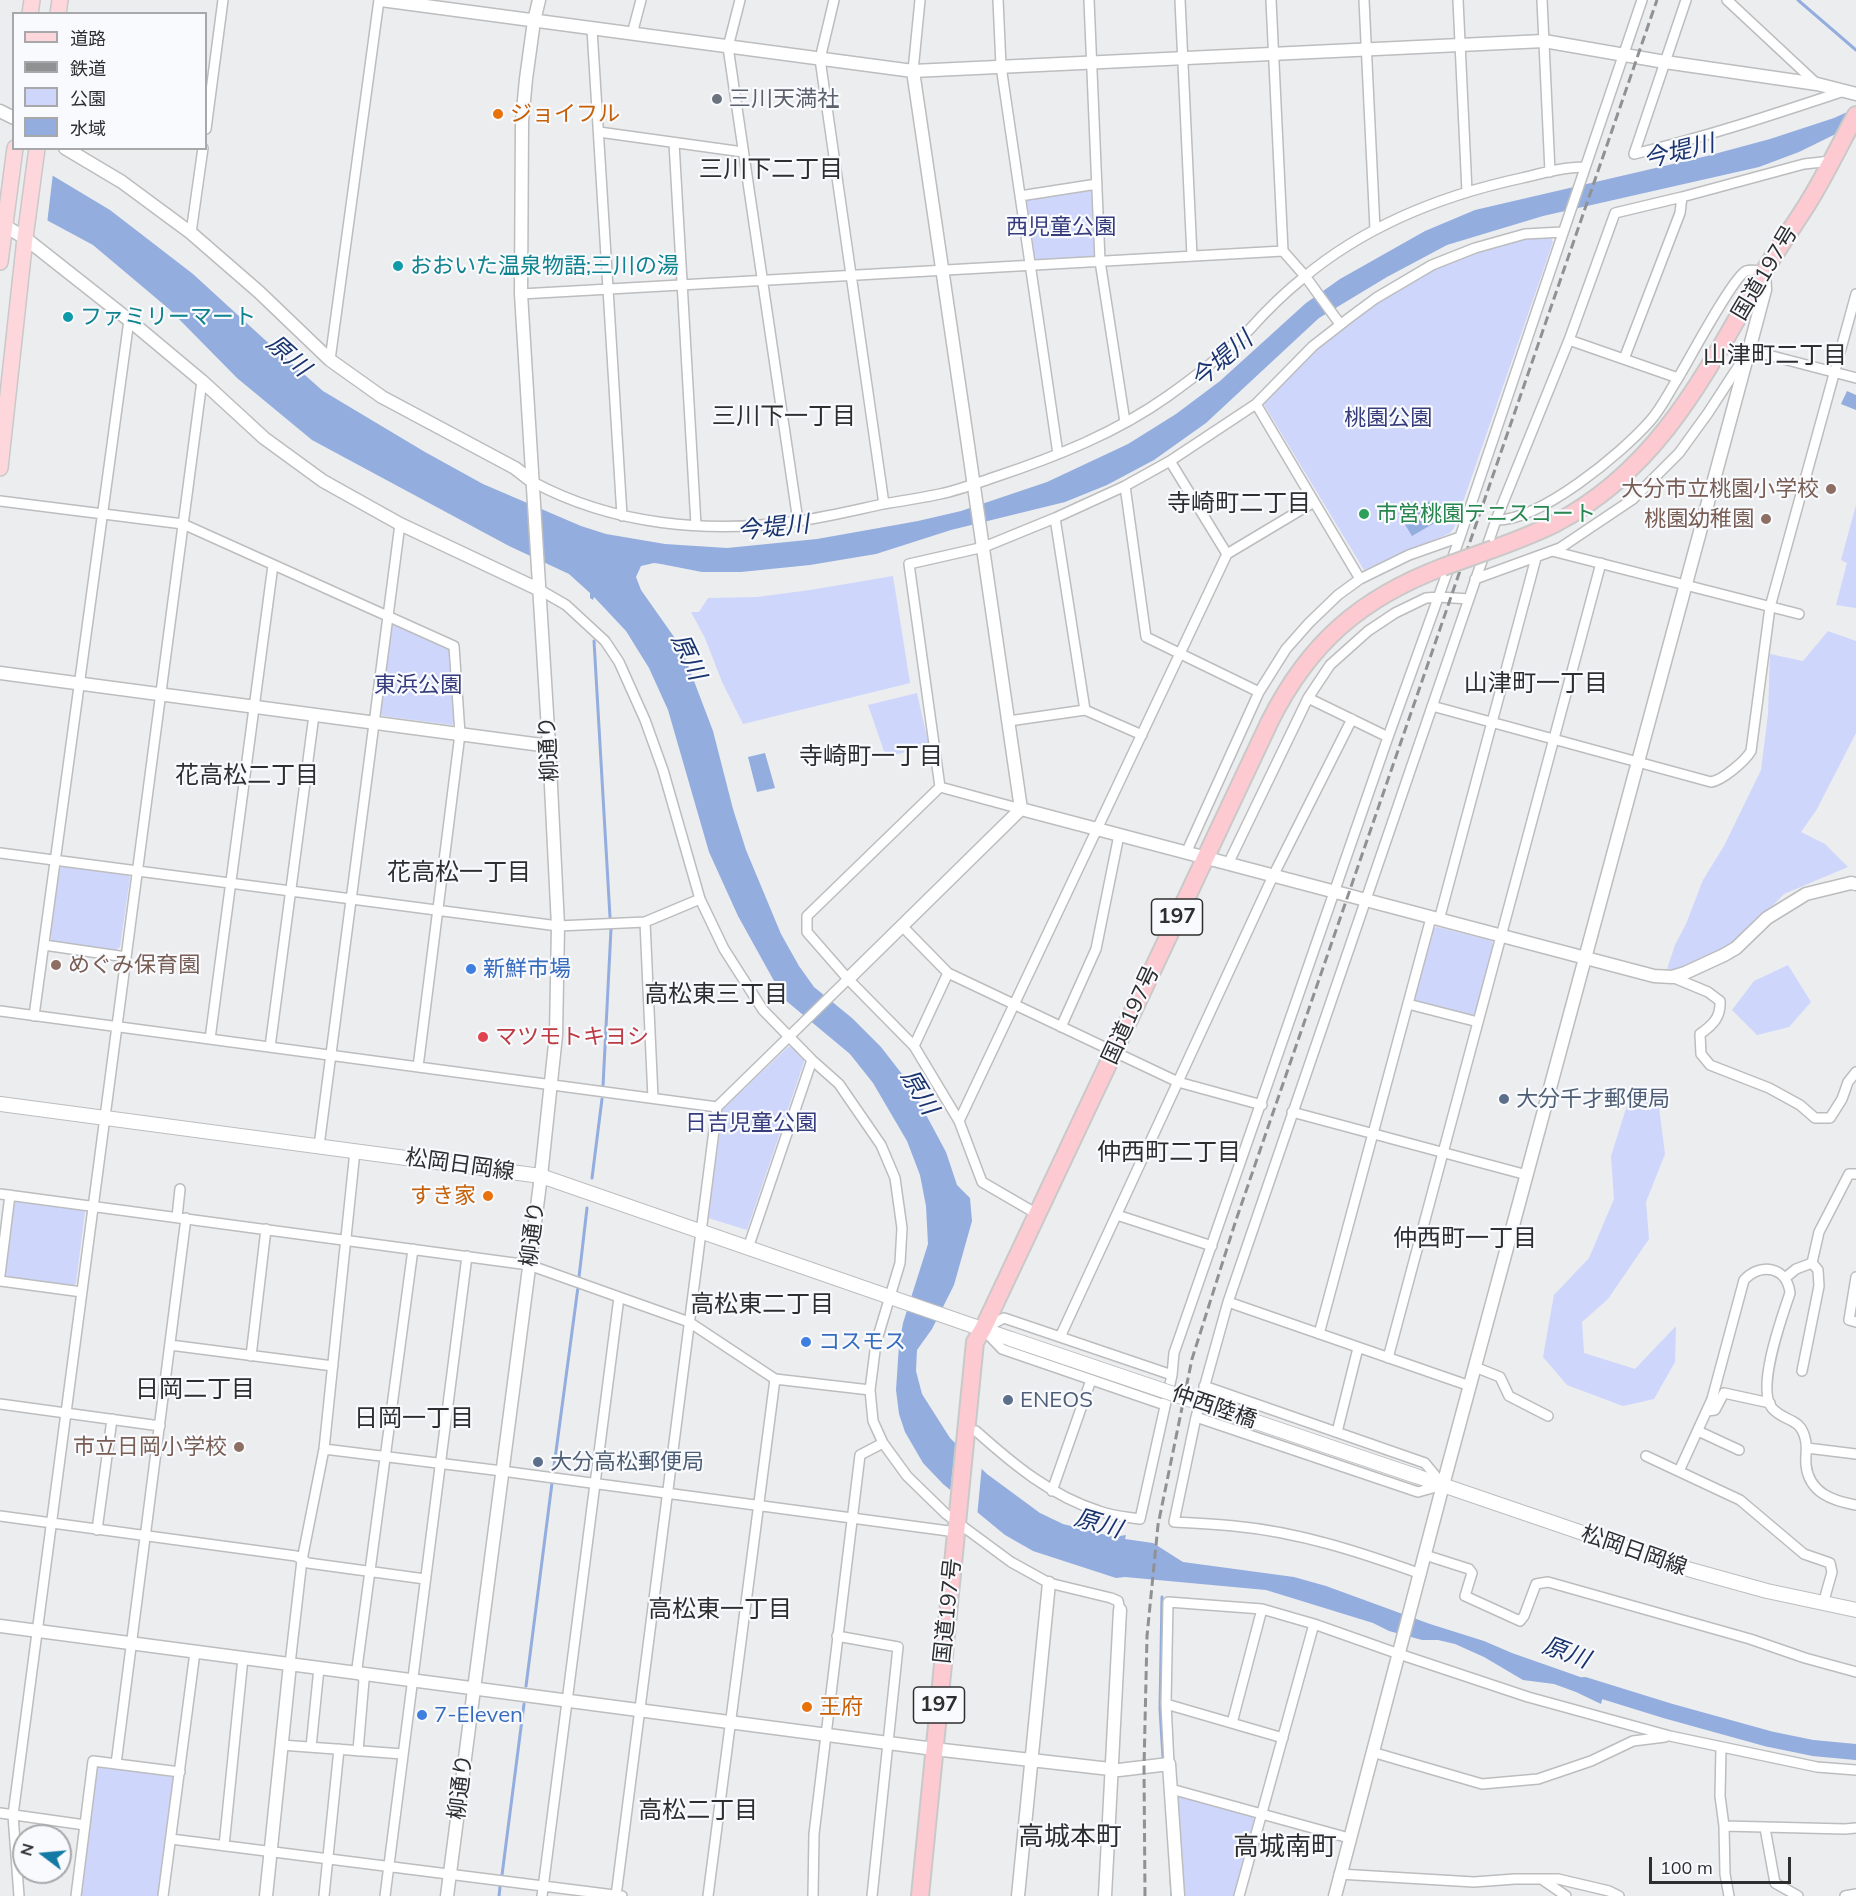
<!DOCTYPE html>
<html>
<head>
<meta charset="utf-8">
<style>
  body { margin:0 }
  #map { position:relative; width:1856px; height:1896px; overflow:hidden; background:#ecedef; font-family:Mulish,"Noto Sans JP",sans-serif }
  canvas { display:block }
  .legend { position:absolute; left:12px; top:12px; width:195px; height:138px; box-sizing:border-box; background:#f9fafd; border:2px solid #a8a8ab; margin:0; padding:8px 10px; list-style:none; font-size:18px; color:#2e2e2f }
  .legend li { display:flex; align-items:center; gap:12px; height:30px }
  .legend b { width:30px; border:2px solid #a8a8ab }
  .north { position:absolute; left:12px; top:1824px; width:60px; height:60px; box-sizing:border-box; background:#f9fafd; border:2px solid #a8a8ab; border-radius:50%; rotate:286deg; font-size:16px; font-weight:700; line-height:24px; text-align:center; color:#2e2e2f }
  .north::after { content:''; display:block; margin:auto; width:21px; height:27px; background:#137aa5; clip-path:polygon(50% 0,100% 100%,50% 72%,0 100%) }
  .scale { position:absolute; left:1649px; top:1857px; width:142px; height:27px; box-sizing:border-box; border:3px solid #2e2e2f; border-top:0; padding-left:8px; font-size:18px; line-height:21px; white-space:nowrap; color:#2e2e2f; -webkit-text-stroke:4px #f9fafd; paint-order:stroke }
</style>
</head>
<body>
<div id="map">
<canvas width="1856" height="1896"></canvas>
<ul class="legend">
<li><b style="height:8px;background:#fdd7dc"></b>道路</li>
<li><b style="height:8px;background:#909193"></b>鉄道</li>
<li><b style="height:16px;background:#ced6fc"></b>公園</li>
<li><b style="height:16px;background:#94addf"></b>水域</li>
</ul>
<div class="north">N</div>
<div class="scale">100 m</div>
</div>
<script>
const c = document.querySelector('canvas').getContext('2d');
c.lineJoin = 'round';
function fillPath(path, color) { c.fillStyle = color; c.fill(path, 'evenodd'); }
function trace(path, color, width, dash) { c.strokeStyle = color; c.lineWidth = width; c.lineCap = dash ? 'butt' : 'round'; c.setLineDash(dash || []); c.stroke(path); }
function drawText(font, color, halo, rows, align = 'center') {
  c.font = font + ' Mulish,"Noto Sans JP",sans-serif'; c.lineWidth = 4.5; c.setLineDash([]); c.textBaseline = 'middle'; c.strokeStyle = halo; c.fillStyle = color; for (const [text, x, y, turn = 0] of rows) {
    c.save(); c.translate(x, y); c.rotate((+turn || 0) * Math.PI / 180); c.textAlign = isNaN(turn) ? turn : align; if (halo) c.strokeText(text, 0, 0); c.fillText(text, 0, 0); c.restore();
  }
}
const green = new Path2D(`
  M1089 190 1093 193 1096 254 1092 257 1037 260 1033 257 1025 203 1027 199Z
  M1550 236 1553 242 1454 528 1450 533 1364 570 1263 403 1323 344 1401 286 1454 259 1513 239Z
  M1856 505V608L1836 605 1847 563 1841 560Z
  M893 576 910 683 743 724 722 682 705 638 691 612H699L708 598 757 597 810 590Z
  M395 624 448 648 450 652 455 721 452 725 383 716 380 713 391 627Z
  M1828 631 1856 641V733L1817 809 1801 832 1825 844 1848 867 1784 894 1746 933 1714 958 1680 971 1667 969 1675 945 1686 924 1703 880 1724 846 1761 770 1768 714 1770 654 1803 661Z
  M917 693 929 746 886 757 868 705Z
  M63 864 127 872 130 878 120 947 115 951 52 942 50 937 60 868Z
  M1437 927 1492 941 1493 945 1475 1014 1471 1016 1417 1002 1414 998 1433 928Z
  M1788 965 1811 1002 1789 1027 1757 1035 1732 1010 1754 981Z
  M792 1046 804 1058V1062L747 1230 708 1218 723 1109 788 1047Z
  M1631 1093 1658 1099 1665 1154 1646 1202 1649 1239 1608 1299 1582 1322 1584 1353 1635 1369 1676 1326 1675 1362 1654 1399 1623 1406 1567 1385 1543 1357 1554 1295 1589 1258 1614 1199 1611 1156Z
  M17 1201 82 1209 85 1212 76 1283 73 1286 8 1278 5 1273 14 1203Z
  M100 1766 175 1777 160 1896H80L97 1770Z
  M1179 1795 1253 1817 1255 1821 1235 1896H1183L1176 1797Z`);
const water = new Path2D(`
  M1856 108V124L1799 152 1759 167 1543 216 1447 245 1387 277 1319 318 1206 423 1154 460 1107 485 1065 502 951 530 876 554 810 565 741 572H702L661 564 654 563 641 566 636 577 641 590 679 644 686 660 713 731 733 809 746 850 781 934 799 966 814 987 852 1018 881 1047 909 1083 946 1152 957 1185 970 1198 972 1221 954 1285 932 1329 917 1350 916 1371 922 1394 950 1438 987 1474 1040 1513 1063 1524 1114 1537 1126 1535 1125 1539 1153 1543 1183 1562 1294 1577 1326 1586 1430 1624 1484 1641 1512 1653 1606 1686 1601 1704 1576 1692 1554 1684 1523 1680 1484 1657 1455 1644 1438 1640H1422L1389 1631 1373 1623 1266 1590 1125 1577 1116 1578 1033 1551 1005 1535 943 1484 923 1463 905 1432 899 1414 896 1390 899 1345 903 1323 928 1244 926 1206 920 1175 907 1141 873 1083 850 1054 784 999 738 916 709 852 668 710 649 668 626 631 594 597 593 600 590 598V593L569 574 509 546 312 440 237 378 169 309 93 245 0 195V144L110 210 193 274 264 339 323 391 425 452 483 484 581 526 606 534 665 544 727 548 817 539 918 521 961 511 1047 482 1128 444 1176 414 1220 381 1306 303 1340 279 1425 231 1475 210 1707 156 1770 139 1834 118Z
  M1847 391 1856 395V410L1841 404Z
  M1432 500 1443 518 1412 536 1401 518Z
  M765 753 775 788 757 792 748 757Z`);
const pier = new Path2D(`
  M0 141 53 173 47 224 0 199Z
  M956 1439 982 1465 977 1517 950 1494Z`);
const stream = new Path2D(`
  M1798 0 1856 50
  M594 641 610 917
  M603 1086 611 929
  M592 1178 602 1099
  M579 1277 587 1208
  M553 1474 578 1287
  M1162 1597 1160 1709 1163 1758
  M526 1686 552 1483
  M502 1875 524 1704
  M1171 1880 1172 1896
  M499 1896 500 1887`);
const river = new Path2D(`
  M1584 1685 1668 1711 1769 1739 1813 1748 1856 1752`);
const minor = new Path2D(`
  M740 0 728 47 798 521
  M834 0 820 59 884 504
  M998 0 1001 66 1058 454
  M1089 0 1100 261 1125 422
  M1180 0 1192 256
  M1271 0 1283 251 1305 276 1340 324
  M1364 0 1375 229
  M1458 0 1467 192
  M1542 0 1550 172
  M1727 0 1817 84
  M592 29 622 516
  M632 34 641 0
  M913 71 920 0
  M206 129 223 0
  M599 132 743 152
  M674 143 696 525
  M1634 154C1706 137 1775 114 1844 91
  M1634 154 1686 0
  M1020 196 1097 184
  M191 233 203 148
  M521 294 1283 251
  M1624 359 1680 213 1682 197
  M330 360 379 0
  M1678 378C1689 360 1733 277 1746 271 1751 269 1759 271 1764 271
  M1256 404 1360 579
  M1170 461 1227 554
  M533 482C613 525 708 534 798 521 826 517 855 510 883 504 902 501 921 498 940 494 959 490 977 483 995 477 1055 457 1116 433 1168 396 1196 376 1224 354 1249 330 1266 311 1283 294 1303 278 1366 225 1443 195 1522 178 1543 173 1564 167 1585 167
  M1125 486 1146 637 1259 692
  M0 501 183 524 454 646 460 734 418 1067
  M1055 518 1085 710
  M1496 520C1540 521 1621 454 1650 421 1661 409 1669 392 1678 378L1569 340
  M1552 551 1799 614
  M1475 579 1560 548 1633 499 1679 453 1708 413 1749 350 1856 378
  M540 590 566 605 605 641 619 662 645 720 663 770 700 899 724 949 763 1010 812 1060 839 1084 881 1145 895 1178 902 1228 900 1263 876 1343 870 1390 873 1421 883 1443 907 1476 946 1514 1011 1562 1049 1583 1111 1598 1118 1601 1120 1610
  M1308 698 1388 737
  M1432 706 1711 782C1723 780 1745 761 1751 751L1770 607 1856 294
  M1009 721 1085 710 1142 735
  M940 787 909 564 984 547 1055 518 1125 486 1170 461 1256 404 1313 346 1349 318 1376 298 1432 265 1475 248 1525 234 1563 232
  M940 787 807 916V932L848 979 914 1046 959 1121 982 1182 1037 1214
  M940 787 1021 809
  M0 853 558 926 645 922 700 899
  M1186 853 1259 692 1286 649 1309 623 1338 595 1360 579 1409 555 1460 537
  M1228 864 1308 698 1330 665 1368 631 1395 613 1426 598 1439 597 1469 599
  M1439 920 1536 558
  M645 922 653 1098
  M902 926 948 973 1178 1082 1262 1105
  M44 945 126 957
  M1672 977 1708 992 1720 1001C1721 1017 1713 1025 1700 1034L1701 1054 1710 1065 1769 1088 1800 1105 1815 1118H1830L1842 1099 1848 1082 1856 1072
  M1408 1004 1478 1022
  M0 1011 717 1107
  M34 1016 129 320
  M1061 1027 1096 949 1119 835
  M210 1039 273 565
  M914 1046 948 973
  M270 1047 314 715
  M1292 1112 1527 1175
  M959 1121 1227 554 1314 502
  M319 1146 400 524
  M0 1194 529 1265 689 1322 775 1379 870 1390
  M1117 1215 1212 1246
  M177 1217 180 1189
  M748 1248 812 1060
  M1812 1263 1819 1232 1849 1174H1856
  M0 1275 10 1195
  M1856 1277 1849 1320 1856 1322
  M1785 1278 1796 1269 1812 1263 1818 1270 1819 1286 1802 1371
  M0 1281 82 1292
  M1228 1302 1470 1386
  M1319 1334 1431 918
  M1060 1337 1273 876 1352 719
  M170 1345 333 1366
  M251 1356 266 1229
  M1388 1358 1601 563
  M1475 1367 1500 1377 1509 1396 1548 1416
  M0 1404 160 1426
  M1165 1405 1002 1349 983 1329 1004 1318 1172 1375
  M1707 1411 1715 1410 1724 1393 1770 1403
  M1196 1417 1418 1492 1443 1485 1425 1463 1204 1386
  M976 1431C1013 1464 1051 1496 1099 1511 1112 1516 1127 1517 1140 1519L1172 1375 1174 1353 1388 737 1460 537 1642 0
  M1698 1431 1739 1450
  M1337 1432 1358 1348
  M1807 1448 1856 1454
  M324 1449 502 1471 956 1532
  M1646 1456 1740 1500 1804 1554 1830 1563 1832 1572 1823 1604
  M1679 1471 1712 1399 1744 1280C1761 1262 1787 1267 1790 1293 1782 1317 1756 1388 1772 1408 1784 1422 1800 1417 1805 1438 1808 1447 1805 1456 1806 1465 1809 1493 1833 1501 1856 1505
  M1052 1491 1091 1380
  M0 1516 296 1556 308 1563 425 1579
  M97 1530 112 1419
  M1425 1555 1469 1569 1472 1573 1465 1596 1520 1621 1524 1616 1536 1584 1548 1582 1750 1639 1805 1658 1856 1672
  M1421 1574C1360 1552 1299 1532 1234 1526 1214 1524 1194 1523 1174 1522L1196 1417 1228 1302 1496 520 1569 340 1615 213 1682 197 1804 164 1831 161
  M837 1636 898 1647 872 1896
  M290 1664 302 1560 324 1449 355 1151
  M1166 1704 1283 1738
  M1232 1723 1262 1609
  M281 1745 403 1754
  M311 1747 319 1668
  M1721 1747 1720 1796 1724 1826 1725 1874 1729 1896
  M358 1751 364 1680 357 1668 413 1249
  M1372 1752 1482 1784 1538 1779 1591 1761 1633 1741 1665 1737
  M116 1764 186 1218
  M1169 1764 1166 1704 1168 1602 1262 1609 1314 1624 1399 1654 1528 1697 1670 1736 1817 1767 1856 1770
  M1171 1789 1349 1838
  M0 1813 85 1825
  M1724 1826 1845 1829 1856 1828
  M1765 1828 1775 1883 1798 1896
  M171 1839 622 1896
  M224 1846 243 1658
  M1339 1874 1474 1882 1515 1879H1558L1609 1891 1619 1896
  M1543 1880 1566 1896
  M19 1896 13 1815 202 381
  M76 1896 93 1761 180 1772
  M163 1896 195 1652
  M324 1896 339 1749
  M385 1896 467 1256
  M542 1896 619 1297
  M616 1896 717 1107 848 979
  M708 1896 775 1379
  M813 1896 814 1834 860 1455 883 1443
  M1239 1896 1314 1624
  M1845 1896 1856 1894`);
const tertiary = new Path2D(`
  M381 0 913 71 1544 41 1665 62 1817 84 1856 94
  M913 71C948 317 987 563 1021 809
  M0 111 14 118
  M65 148 122 182 191 233 259 292 330 360 382 397 515 468 533 482
  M0 223 25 238 129 320 202 381 264 438 323 481 400 524 540 590
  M0 673 549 746
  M1021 809 1654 976 1672 977 1685 973 1724 955 1736 948 1767 918 1806 894 1851 883 1856 884
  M848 979 1021 809
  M0 1626 934 1749 1119 1770 1169 1764 1178 1896
  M266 1896 290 1664
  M447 1896 541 1176 556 1035 558 926 549 746 521 294 522 121 526 79 534 21 539 0
  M1018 1896 1049 1583
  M1105 1896 1120 1610
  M1335 1896 1443 1485 1749 350 1765 290 1764 271`);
const secondary = new Path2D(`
  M0 1104 541 1176 1011 1339
  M1416 1476 1691 1570 1767 1591 1856 1610`);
const primary = new Path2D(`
  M30 14 32 0
  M58 14 60 0
  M0 262 15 148
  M0 468 25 238 37 148`);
const trunk = new Path2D(`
  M1493 549C1515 541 1536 533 1556 523 1660 468 1706 372 1762 275 1776 251 1793 227 1808 203 1826 174 1840 144 1856 115
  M920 1896 975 1342 983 1329 1270 721C1309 643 1361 598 1443 567`);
const rail = new Path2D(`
  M1145 1896 1144 1767 1147 1636 1158 1525 1192 1359 1236 1220 1657 0`);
const secondaryBridge = new Path2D(`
  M1011 1339 1416 1476`);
const trunkBridge = new Path2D(`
  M1443 567 1493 549`);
const markers = [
  [717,99,6,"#6b7280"],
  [498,114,6,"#e8710a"],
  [398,266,6,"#0f9aa8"],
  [68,317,6,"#0f9aa8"],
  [1831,489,6,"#8d6e63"],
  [1364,514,6,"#2e9e5b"],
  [1766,519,6,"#8d6e63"],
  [56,965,6,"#8d6e63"],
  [471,969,6,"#3f7fe0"],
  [483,1037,6,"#e0444e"],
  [1504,1099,6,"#5c6f8a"],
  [488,1196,6,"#e8710a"],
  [806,1342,6,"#3f7fe0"],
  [1008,1400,6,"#5c6f8a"],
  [239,1447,6,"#8d6e63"],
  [538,1462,6,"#5c6f8a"],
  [807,1707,6,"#e8710a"],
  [422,1715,6,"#3f7fe0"]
];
const shields = [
  [1177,917,51],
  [939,1705,51]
];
const shieldNames = [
  ["197",1177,917],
  ["197",939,1705]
];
const worshipNames = [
  ["三川天満社",729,99]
];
const foodNames = [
  ["ジョイフル",510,114],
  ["すき家",476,1196,"right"],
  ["王府",819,1707]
];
const parkNames = [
  ["西児童公園",1061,227],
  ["桃園公園",1388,418],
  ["東浜公園",418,685],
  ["日吉児童公園",751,1123]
];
const cultureNames = [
  ["おおいた温泉物語;三川の湯",410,266],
  ["ファミリーマート",80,317]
];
const streetNames = [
  ["国道197号",1765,273,-59],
  ["柳通り",549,749,-93],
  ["国道197号",1131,1015,-65],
  ["松岡日岡線",460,1165,8],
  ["柳通り",533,1234,-83],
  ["仲西陸橋",1214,1407,19],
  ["松岡日岡線",1634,1551,19],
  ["国道197号",948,1611,-84],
  ["柳通り",461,1787,-83]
];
const educationNames = [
  ["大分市立桃園小学校",1819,489],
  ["桃園幼稚園",1754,519],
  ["めぐみ保育園",68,965,"left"],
  ["市立日岡小学校",227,1447]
];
const leisureNames = [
  ["市営桃園テニスコート",1376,514]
];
const shopNames = [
  ["新鮮市場",483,969],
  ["コスモス",818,1342],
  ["7-Eleven",434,1715]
];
const healthNames = [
  ["マツモトキヨシ",495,1037]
];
const serviceNames = [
  ["大分千才郵便局",1516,1099],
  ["ENEOS",1020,1400],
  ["大分高松郵便局",550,1462]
];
const waterNames = [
  ["今堤川",1679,152,-14],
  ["原川",288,356,42],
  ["今堤川",1222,360,-41],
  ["今堤川",773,528,-6],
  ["原川",688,657,65],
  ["原川",919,1092,59],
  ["原川",1098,1524,16],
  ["原川",1566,1653,20]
];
const neighbourhoodNames = [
  ["三川下二丁目",771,170],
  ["山津町二丁目",1775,356],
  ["三川下一丁目",784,417],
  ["寺崎町二丁目",1239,504],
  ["山津町一丁目",1536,684],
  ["寺崎町一丁目",871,757],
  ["花高松二丁目",247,776],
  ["花高松一丁目",459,873],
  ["高松東三丁目",716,995],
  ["仲西町二丁目",1169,1153],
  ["仲西町一丁目",1465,1239],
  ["高松東二丁目",762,1305],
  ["日岡二丁目",195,1390],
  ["日岡一丁目",414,1419],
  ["高松東一丁目",720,1610],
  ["高松二丁目",698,1811]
];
const quarterNames = [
  ["高城本町",1070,1837],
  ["高城南町",1285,1847]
];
fillPath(green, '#ced6fc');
fillPath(water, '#94addf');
fillPath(pier, '#ecedef');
trace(stream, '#94addf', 3);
trace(river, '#94addf', 16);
trace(minor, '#bcbdbf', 12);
trace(tertiary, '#bcbdbf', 15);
trace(secondary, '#bcbdbf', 16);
trace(primary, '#c9c9c9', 18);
trace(trunk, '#c9c9c9', 20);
trace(minor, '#fff', 9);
trace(tertiary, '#fff', 12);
trace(secondary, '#fff', 14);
trace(primary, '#fdd7dc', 15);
trace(trunk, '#fccad0', 16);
trace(rail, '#909193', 3, [9, 4.5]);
trace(secondaryBridge, '#bcbdbf', 16, []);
trace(trunkBridge, '#c9c9c9', 20, []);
trace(secondaryBridge, '#fff', 14);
trace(trunkBridge, '#fccad0', 16);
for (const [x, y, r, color] of markers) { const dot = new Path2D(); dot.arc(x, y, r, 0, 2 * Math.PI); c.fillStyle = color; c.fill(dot); trace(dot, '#f9fafd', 2); }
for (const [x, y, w] of shields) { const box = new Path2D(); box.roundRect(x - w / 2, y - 18, w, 36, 4.5); c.fillStyle = '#f9fafd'; c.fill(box); trace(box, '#2e2e2f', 1.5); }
drawText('bold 21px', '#2e2e2f', null, shieldNames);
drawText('22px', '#5b616d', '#f9fafd', worshipNames, 'left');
drawText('22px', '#c56008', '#f9fafd', foodNames, 'left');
drawText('22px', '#353b7c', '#f9fafd', parkNames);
drawText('22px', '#0d838f', '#f9fafd', cultureNames, 'left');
drawText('22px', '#2e2e2f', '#f9fafd', streetNames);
drawText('22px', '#785e54', '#f9fafd', educationNames, 'right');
drawText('22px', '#27864d', '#f9fafd', leisureNames, 'left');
drawText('22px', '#366cbe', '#f9fafd', shopNames, 'left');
drawText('22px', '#be3a42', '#f9fafd', healthNames, 'left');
drawText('22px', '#4e5e75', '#f9fafd', serviceNames, 'left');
drawText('italic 24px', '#1a346f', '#f9fafd', waterNames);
drawText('24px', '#2e2e2f', '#f9fafd', neighbourhoodNames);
drawText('26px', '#2e2e2f', '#f9fafd', quarterNames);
</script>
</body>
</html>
